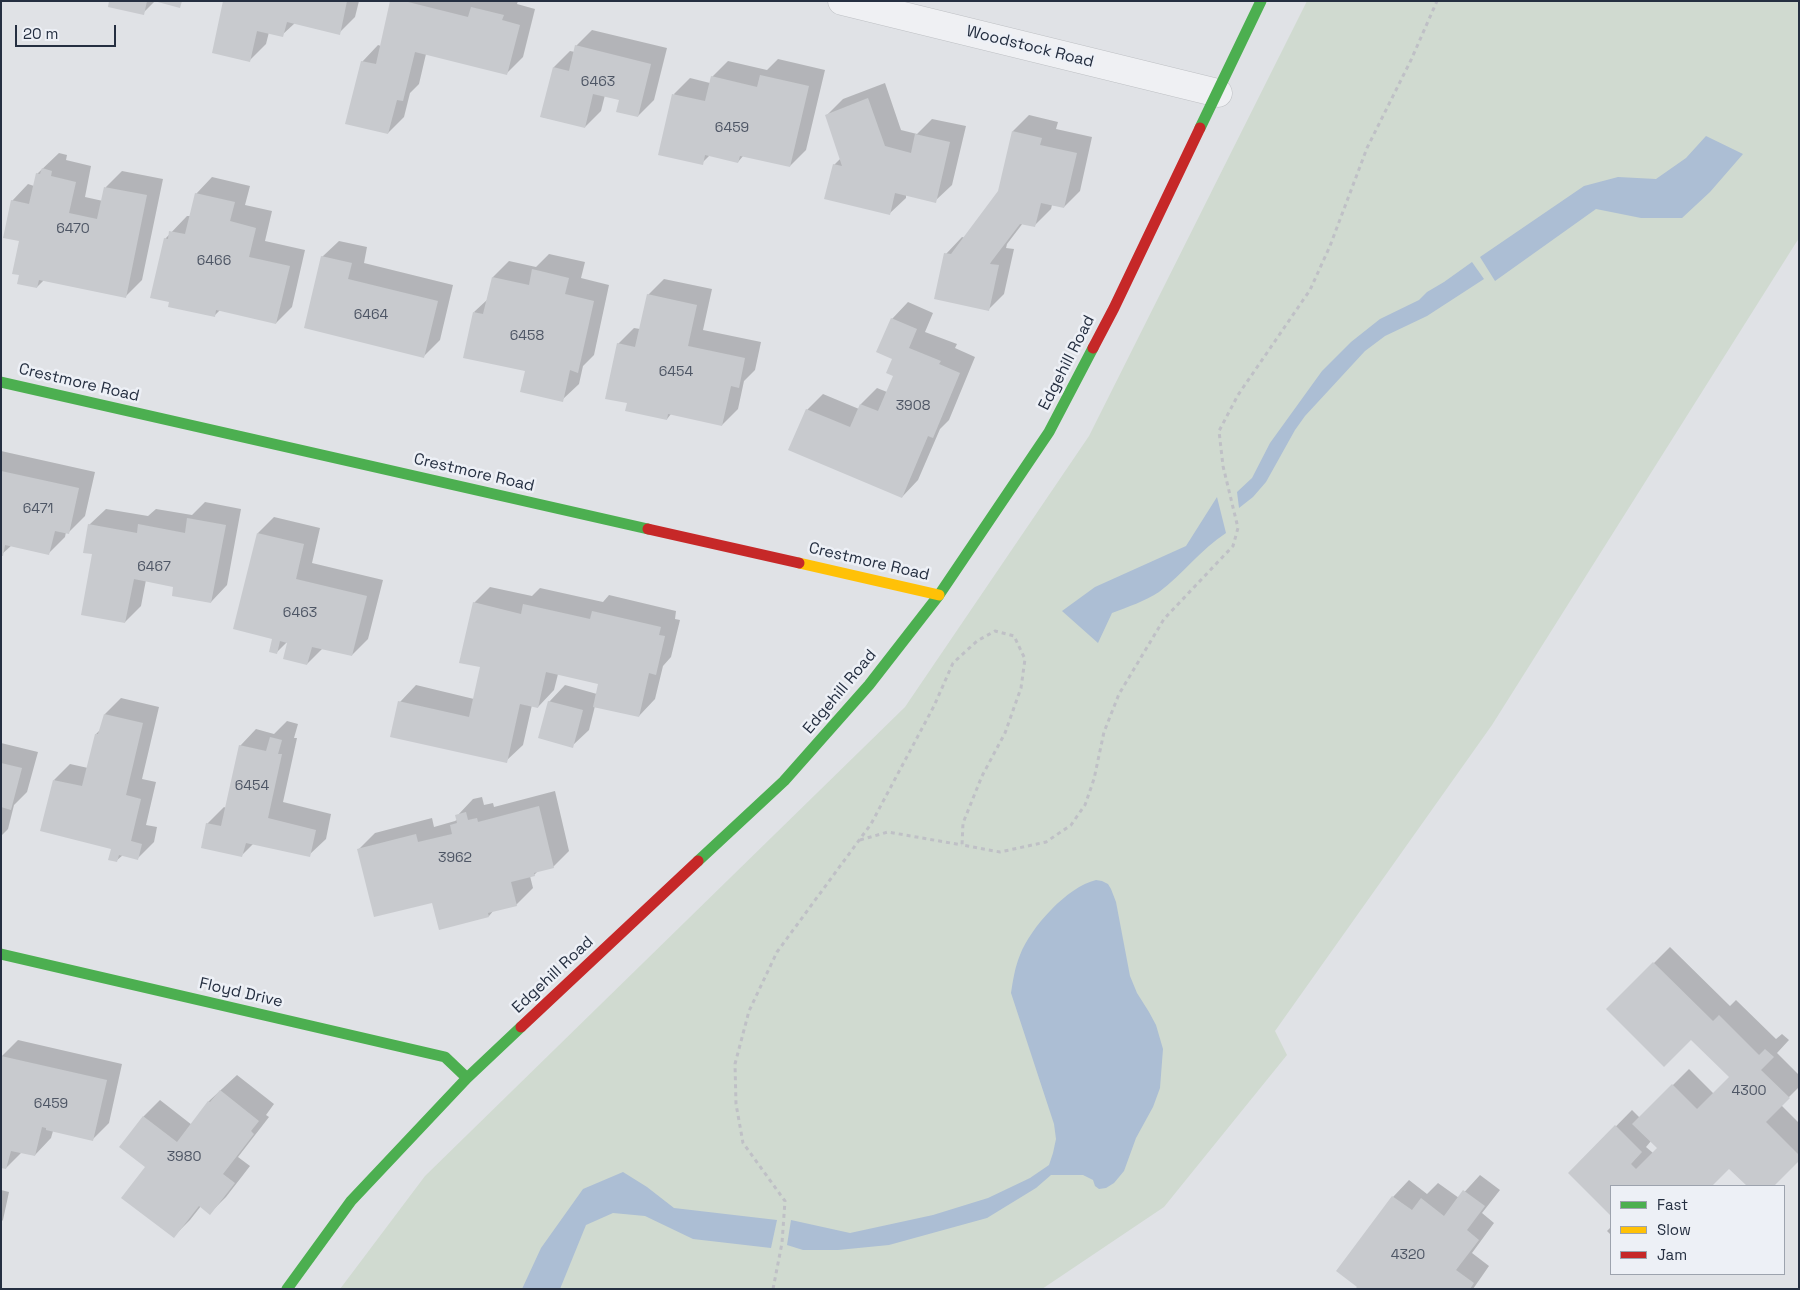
<!DOCTYPE html>
<html>
<head>
<meta charset="utf-8">
<style>
  body { margin:0 }
  #map { position:relative; width:1800px; height:1290px; overflow:hidden; background:#e0e2e6; font-family:"Space Grotesk",sans-serif }
  canvas { display:block }
  .frame { position:absolute; inset:0; border:2px solid #252f41; pointer-events:none }
  .legend { position:absolute; left:1610px; top:1185px; width:175px; height:90px; box-sizing:border-box; background:#edf0f6; border:1px solid #9da3ae; margin:0; padding:6px 9px; list-style:none; font-size:15px; color:#252f41 }
  .legend li { display:flex; align-items:center; gap:10px; height:25px }
  .legend b { width:25px; border:1px solid #9da3ae }
  .scale { position:absolute; left:15px; top:25px; width:101px; height:22px; box-sizing:border-box; border:2px solid #252f41; border-top:0; padding-left:6px; font-size:15px; line-height:18px; white-space:nowrap; color:#252f41; -webkit-text-stroke:4px #edf0f6; paint-order:stroke }
</style>
</head>
<body>
<div id="map">
<canvas width="1800" height="1290"></canvas>
<div class="frame"></div>
<ul class="legend">
<li><b style="height:6px;background:#4caf50"></b>Fast</li>
<li><b style="height:6px;background:#ffc107"></b>Slow</li>
<li><b style="height:6px;background:#c62828"></b>Jam</li>
</ul>
<div class="scale">20 m</div>
</div>
<script>
const c = document.querySelector('canvas').getContext('2d');
c.lineJoin = 'round';
function fillPath(path, color) { c.fillStyle = color; c.fill(path, 'evenodd'); }
function trace(path, color, width, dash) { c.strokeStyle = color; c.lineWidth = width; c.lineCap = dash ? 'butt' : 'round'; c.setLineDash(dash || []); c.stroke(path); }
function drawText(font, color, halo, rows, align = 'center') {
  c.font = font + ' "Space Grotesk",sans-serif'; c.lineWidth = 5; c.setLineDash([]); c.textBaseline = 'middle'; c.strokeStyle = halo; c.fillStyle = color; for (const [text, x, y, turn = 0] of rows) {
    c.save(); c.translate(x, y); c.rotate((+turn || 0) * Math.PI / 180); c.textAlign = isNaN(turn) ? turn : align; if (halo) c.strokeText(text, 0, 0); c.fillText(text, 0, 0); c.restore();
  }
}
const green = new Path2D(`
  M1307 1H1799V238L1492 725 1275 1031 1287 1055 1164 1207 1042 1289H340L425 1176 905 707 1089 436Z`);
const water = new Path2D(`
  M1706 136 1743 154 1710 192 1682 218H1641L1596 209 1495 281 1480 257 1584 186 1618 177 1656 179 1686 158Z
  M1472 262 1484 279 1427 316 1385 336 1365 351 1305 416 1295 430 1266 482 1253 497 1239 508 1237 492 1252 478 1270 443 1322 371 1351 342 1380 319 1419 300 1427 292 1444 282Z
  M1217 497 1226 533C1201 549 1183 574 1159 592 1145 601 1128 607 1112 613L1098 643 1062 611 1095 587 1186 546Z
  M1096 880 1102 881 1108 884 1111 889 1116 902 1130 976 1137 993 1149 1012 1156 1025 1163 1049 1160 1088 1153 1107 1136 1138 1124 1171 1114 1183 1106 1188 1099 1189 1095 1186 1093 1180 1083 1175H1051L1036 1188 987 1218 889 1245 838 1250H803L787 1245 791 1220 850 1233 933 1215 988 1198 1030 1178 1049 1165 1053 1153 1056 1139 1054 1124 1011 993C1013 980 1015 967 1020 955 1031 927 1067 887 1096 880Z
  M623 1172 647 1187 674 1208 777 1220 771 1248 693 1239 645 1216 613 1213 586 1225 560 1289H522L541 1248 583 1189Z`);
const shadow = new Path2D(`
  M110 1H155L143 13Z
  M225 1H359L355 17 339 33 295 23 282 35 269 32 266 44 250 60Z
  M392 1H518L517 4 535 9 523 57 507 73 426 54 419 84 410 93 404 117 388 133 362 62 378 45 381 46Z
  M592 30 667 48 654 100 638 116 621 99 605 95 601 111 585 127 542 117 554 67 570 51 575 52 576 46Z
  M778 59 825 70 806 150 790 166 744 155 738 162 710 155 702 163 674 94 690 78 710 83 712 77 728 61 767 70Z
  M885 83 901 130 917 134 932 119 966 126 952 185 935 201 906 194V198L889 214 834 165 841 158 827 115 843 99Z
  M1029 115 1058 122 1056 129 1092 137 1080 191 1064 207 1052 205 1051 209 1034 226 1023 223 1007 244 1006 248 1014 249 1004 294 988 310 946 254 962 237 965 238 999 191 1013 131Z
  M59 153 67 155 66 160 91 166 85 197 103 201 106 187 122 171 163 179 142 280 126 296 44 280 37 287 20 240 12 201 28 184 34 186 37 174Z
  M212 177 250 186 245 205 272 211 265 241 305 250 292 307 276 323 220 310 214 316 165 239 187 216H191L196 194Z
  M339 241 367 247 364 263 453 285 440 340 424 356 322 257Z
  M549 254 585 262 581 278 609 285 594 355 583 366 579 384 562 400 527 370 474 312 488 299 493 277 509 261 536 267Z
  M664 279 712 289 703 330 761 342 755 370 744 381 738 409 722 425 671 414 667 419 628 402 618 344 634 328 640 329 648 295Z
  M908 302 933 313 925 332 957 344 955 348 975 357 949 420 940 429 918 480 902 497 807 410 823 394 859 409 861 404 877 388 887 392 894 375 892 319Z
  M1 451 95 472 85 516 69 532H66L65 537 48 554 12 545 1 555Z
  M205 502 241 509 227 585 211 602 175 586 146 580 141 606 125 622 94 553 89 525 106 509 148 516 156 509 192 515Z
  M274 517 320 528 312 563 383 580 368 639 352 655 323 648 307 664 289 640 277 652 258 533Z
  M490 587 532 596 540 588 603 602 609 595 676 611 675 619 680 620 671 657 663 666 655 699 639 716 595 706 589 730 572 746 549 702 565 685 597 694 599 683 558 674 554 690 538 707 532 705 523 745 506 761 400 702 416 685 474 699 481 666 474 603Z
  M121 698 159 707 142 779 156 782 146 825 157 827 154 842 138 858 123 855 116 861 112 848 54 780 70 764 88 768 96 734 101 729 105 714Z
  M287 721 298 724 294 738H297L283 802 331 814 326 839 309 855 254 843 242 855 207 824 224 807 226 808 240 746 256 729 274 734Z
  M1 743 38 752 27 792 14 805 8 829 1 836Z
  M555 791 569 851 553 867 539 870 534 875 530 876 533 888 516 905 494 910 489 916 433 901 359 849 375 833 432 818 434 827 455 821 458 819 457 816 473 799 482 797 484 805 493 803 494 807Z
  M1670 947 1730 1006 1736 1000 1776 1039 1782 1034 1789 1040 1777 1053 1799 1075V1087L1781 1105 1799 1123V1160L1773 1186H1749L1730 1167 1711 1186H1611V1214L1570 1173 1632 1110 1640 1118 1689 1069 1714 1094 1730 1077 1691 1038 1608 1009ZM1651 1141 1658 1148 1653 1153 1646 1147Z
  M18 1040 122 1064 109 1123 93 1139 53 1131 51 1138 35 1155 22 1152 6 1168 2 1056Z
  M237 1075 274 1104 266 1115 269 1117 238 1157 250 1166 226 1197 210 1213 201 1206 190 1220 173 1237 147 1167 121 1147 144 1116 160 1100 192 1125 209 1101Z
  M1480 1175 1500 1190 1482 1213 1494 1223 1472 1253 1489 1266 1473 1289H1357L1393 1197 1409 1180 1427 1194 1438 1183 1459 1198Z
  M1 1190 9 1192 3 1220 1 1222Z
  M1611 1227V1235L1607 1231Z`);
const building = new Path2D(`
  M109 1H147L144 15 108 7Z
  M154 1H182L180 8Z
  M223 1H347L340 35 287 22 283 37 257 31 250 62 212 53Z
  M390 1H404L468 17 471 7 504 15 502 20 520 25 507 75 415 52 403 101 397 100 388 134 345 124 361 61 376 64Z
  M575 45 651 64 638 117 616 112 619 100 593 94 585 128 540 117 553 67 569 71Z
  M760 75 809 86 790 167 740 156 738 163 705 155 703 165 658 155 672 94 705 101 711 76 757 87Z
  M868 98 885 146 911 153 915 134 950 142 936 203 895 193 890 215 824 199 833 164 842 166 825 115Z
  M1012 131 1042 138 1040 145 1077 153 1064 208 1041 203 1035 227 1020 224 991 262 990 264 999 265 989 311 934 299 944 253 951 254 998 191Z
  M42 168 52 171 51 176 76 182 69 213 97 219 104 187 147 195 126 298 39 280 37 288 17 284 19 275 12 274 19 241 3 238 11 200 29 204 36 173 40 174Z
  M195 193 235 202 230 221 256 228 249 257 290 266 276 324 216 310 215 317 168 307 169 302 150 298 164 238 168 239 169 231 185 234Z
  M321 256 352 263 348 279 438 301 424 358 304 328Z
  M532 269 569 278 565 294 594 301 578 373 570 370 563 402 520 392 525 371 463 358 473 312 483 314 492 277 529 285Z
  M647 294 697 305 688 346 745 358 739 388 731 386 722 426 668 414 667 420 625 411 627 403 605 399 617 343 635 347Z
  M891 318 917 329 909 348 941 361 939 364 960 373 933 438 928 436 902 498 788 450 806 409 850 427 860 404 878 411 893 376 886 373 892 359 876 352Z
  M1 471 79 488 69 534 55 531 49 555 5 545 3 556H1Z
  M187 518 226 525 211 603 172 596 173 587 134 579 125 623 81 615 92 554 83 553 88 524 137 533 138 524 185 533Z
  M257 533 304 544 296 579 367 596 352 656 312 647 307 665 283 659 287 643 280 641 277 654 269 652 272 639 233 629Z
  M473 602 521 614 523 604 590 619 592 611 661 627 659 635 665 636 656 675 649 673 639 717 593 707 598 684 546 672 538 708 520 704 507 763 390 737 398 701 469 717 480 667 459 663Z
  M548 701 583 710 573 748 538 738Z
  M104 714 143 723 126 795 141 799 131 841 142 844 138 860 119 855 117 862 108 860 111 849 40 831 53 780 82 786 95 734H98Z
  M270 737 282 740 278 754H282L268 818 316 830 310 857 246 843 242 857 201 848 206 823 221 826 239 745 266 751Z
  M1 763 22 768 11 810 1 807Z
  M539 806 554 868 534 873 535 876 511 882 517 906 488 913 489 917 439 930 432 903 374 917 357 849 416 834 418 842 452 834 450 825 457 823 455 815 466 812 468 820 477 818 478 822Z
  M1653 962 1713 1021 1719 1015 1759 1055 1765 1049 1774 1057 1761 1070 1790 1098 1766 1122 1799 1155V1161L1774 1186H1747L1729 1169 1712 1186H1611V1216L1568 1173 1615 1125 1642 1152 1631 1164 1636 1169 1657 1148 1632 1124 1672 1084 1697 1109 1729 1077 1691 1040 1664 1067 1606 1009Z
  M1 1056 107 1080 93 1141 46 1130V1128L42 1127 35 1156 11 1151 6 1169 1 1168Z
  M220 1090 259 1121 251 1131 254 1134 223 1174 235 1183 210 1215 199 1206 174 1238 121 1198 145 1167 119 1147 143 1116 177 1142 208 1101 210 1102Z
  M1463 1190 1485 1206 1467 1230 1479 1240 1456 1270 1474 1283 1470 1289H1355L1357 1287 1336 1271 1392 1196 1412 1210 1421 1198 1444 1216Z`);
const path = new Path2D(`
  M860 840 888 832 962 845
  M773 1289 782 1243 785 1201 743 1143 736 1104 735 1064 749 1011 777 952 871 824 934 706 953 663 977 641 995 631 1014 636 1025 659 1021 688 1005 733 982 776 963 823 962 845 1000 852 1046 842 1071 825 1085 805 1094 779 1104 732 1119 694 1164 619 1233 546 1238 528 1223 466 1219 431 1238 395 1310 290 1330 246 1367 148 1411 60 1437 1`);
const street = new Path2D(`
  M842 1 1218 93`);
const fast = new Path2D(`
  M1200 128 1261 1
  M1 382 648 529
  M698 861 784 781 869 685 939 595 1049 432 1093 348
  M1 954 445 1057 467 1078
  M287 1289 351 1201 467 1078 521 1027`);
const slow = new Path2D(`
  M799 563 939 595`);
const jam = new Path2D(`
  M1093 348 1114 308 1200 128
  M648 529 799 563
  M521 1027 698 861`);
const numberNames = [
  ["6463",598,82],
  ["6459",732,128],
  ["6470",73,229],
  ["6466",214,261],
  ["6464",371,315],
  ["6458",527,336],
  ["6454",676,372],
  ["3908",913,406],
  ["6471",38,509],
  ["6467",154,567],
  ["6463",300,613],
  ["6454",252,786],
  ["3962",455,858],
  ["4300",1749,1091],
  ["6459",51,1104],
  ["3980",184,1157],
  ["4320",1408,1255]
];
const streetNames = [
  ["Woodstock Road",1030,47,14],
  ["Edgehill Road",1067,363,-63],
  ["Crestmore Road",79,383,13],
  ["Crestmore Road",474,473,13],
  ["Crestmore Road",869,562,13],
  ["Edgehill Road",840,692,-50],
  ["Edgehill Road",553,975,-43],
  ["Floyd Drive",241,993,13]
];
fillPath(green, '#d0dad0');
fillPath(water, '#acbed4');
fillPath(shadow, '#0003');
fillPath(building, '#c8cace');
trace(street, '#bec0c4', 29);
trace(path, '#bfc0c6', 3, [4, 4]);
trace(street, '#eff0f3', 28);
trace(fast, '#4caf50', 11);
trace(slow, '#ffc107', 11);
trace(jam, '#c62828', 11);
drawText('14px', '#4e5665', null, numberNames);
drawText('16px', '#252f41', '#edf0f6', streetNames);
</script>
</body>
</html>
